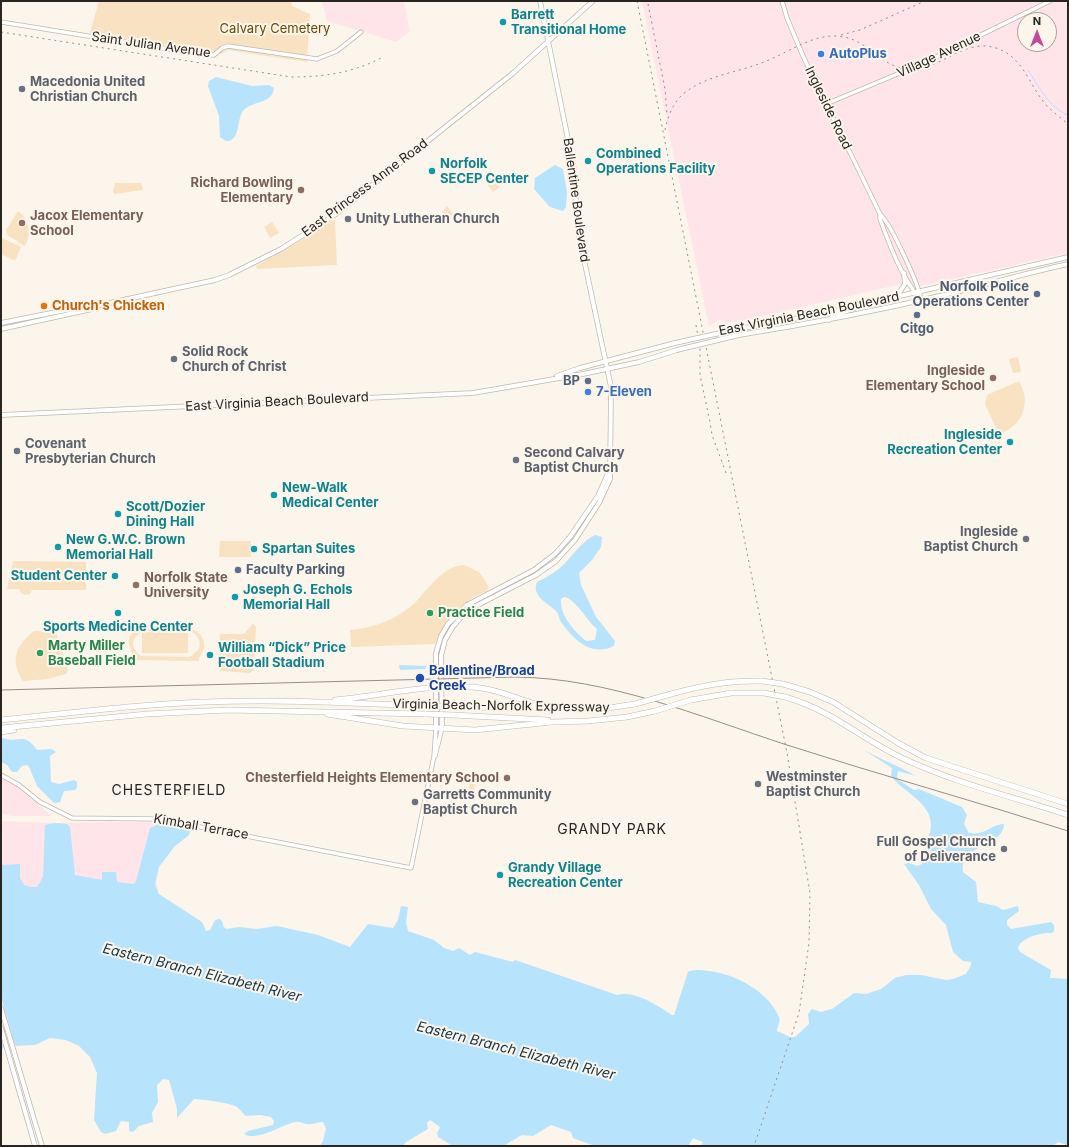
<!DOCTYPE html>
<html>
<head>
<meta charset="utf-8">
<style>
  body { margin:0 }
  #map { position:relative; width:1069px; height:1147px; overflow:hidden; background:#fbf5eb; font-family:Inter,sans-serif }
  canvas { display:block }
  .frame { position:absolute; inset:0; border:2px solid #282522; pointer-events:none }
  .north { position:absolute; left:1017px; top:12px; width:40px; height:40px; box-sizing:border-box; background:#fbf5eb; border:1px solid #a7a29b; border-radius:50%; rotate:0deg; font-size:11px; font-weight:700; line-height:16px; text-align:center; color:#282522 }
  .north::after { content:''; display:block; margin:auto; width:14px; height:18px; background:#c44899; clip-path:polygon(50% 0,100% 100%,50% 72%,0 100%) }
</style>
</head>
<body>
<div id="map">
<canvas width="1069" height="1147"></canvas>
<div class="frame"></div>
<div class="north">N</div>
</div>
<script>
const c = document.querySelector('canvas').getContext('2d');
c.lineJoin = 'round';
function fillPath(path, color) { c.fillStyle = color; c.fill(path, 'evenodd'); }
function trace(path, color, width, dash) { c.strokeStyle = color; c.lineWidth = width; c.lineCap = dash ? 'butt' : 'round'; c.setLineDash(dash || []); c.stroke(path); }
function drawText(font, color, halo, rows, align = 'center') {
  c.font = font + ' Inter,sans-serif'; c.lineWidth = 4; c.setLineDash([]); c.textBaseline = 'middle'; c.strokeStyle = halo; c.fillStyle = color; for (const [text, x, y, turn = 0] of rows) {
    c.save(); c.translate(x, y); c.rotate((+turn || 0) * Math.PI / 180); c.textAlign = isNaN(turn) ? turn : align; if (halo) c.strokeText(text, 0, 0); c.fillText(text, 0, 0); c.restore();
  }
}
const industrial = new Path2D(`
  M322 1H404L410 31 396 42 327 21Z
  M642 1H1068V253L921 286 901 284 764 316 726 323 720 319 709 326ZM1025 20H1049V44H1025Z
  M1 778 12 783 52 816H12L1 813Z
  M1 821 54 823 156 821 183 825 153 870 158 890 157 933 1 901Z`);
const green = new Path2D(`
  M99 1H291L292 6 310 14 307 62 228 50 221 54 90 33Z
  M491 174 500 187 493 192 484 180Z
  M115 183H141L143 190 115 194 113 193Z
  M447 206 453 214 439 225 437 222 439 216Z
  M18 211C29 219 32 234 25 246L7 235 6 230Z
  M332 220H335L337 265 257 269 256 266 296 243Z
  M272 222 279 233 270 238 264 227Z
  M2 238 21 247 15 261 1 254Z
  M1018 357 1021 372 1013 373 1009 359Z
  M1019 381C1032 403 1022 427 999 434L985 404 987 395Z
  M220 541H251V557H219Z
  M13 561 86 562V590H32L30 594 25 595 21 593 19 589H7Z
  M464 565 479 572 489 587 487 591C461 601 446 620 435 644L351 647 350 630C372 628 393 621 410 607 427 593 440 566 464 565Z
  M253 623 256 627 254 669 250 673 220 671 218 665 220 634H244Z
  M141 627 191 628C199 632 206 639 204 649 202 654 199 655 199 661L133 660C133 645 119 640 141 627ZM144 631H190C198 635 201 640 199 649L190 657 141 656C129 648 131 636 144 631Z
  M34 631 56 632 68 670 66 674 48 679 23 681C10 661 15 646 34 631Z
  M142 632 188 633V653H142Z
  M472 775 477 776 472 798 467 797Z`);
const water = new Path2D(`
  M216 77 252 86 269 85 274 88C272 105 252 100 243 111 237 119 240 138 229 141H226L220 137 219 116 208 86 209 81Z
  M555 165 563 169 567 192 566 207 563 211 550 207 534 189 535 178Z
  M595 535 602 537 601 547 592 560 579 573 581 585 596 617 615 641 614 646C591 657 574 640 561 622 559 619 559 614 556 611 548 603 531 596 537 582 548 577 559 570 567 561 576 551 583 541 595 535ZM564 597C576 599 587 621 597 629L595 640 586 641C574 631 560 616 561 599Z
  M399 665 427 666 425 669 400 670Z
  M3 738C21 744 23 731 37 750L52 749 56 752 50 756 51 782 59 784 74 780 77 782V788L75 790 64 791 60 802 54 803 37 786 29 767 27 765 22 766 17 772H12L7 765 1 762V739Z
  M864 750C882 760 899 766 916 776L898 771 897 779 914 790 919 789 962 807 967 815 964 824 969 833C986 836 991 824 1004 824 1003 847 959 845 963 872L976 882 978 902 996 906 1003 910 1018 906 1019 911 1007 920V925L1011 929 1051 922 1054 925V931L1052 933C1042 932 1021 937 1018 948L1020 952 1051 970 1050 978 1068 979V1146L1059 1142 1052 1146H701L703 1142 693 1138 688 1146H595L573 1138 571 1132 551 1125 533 1136 522 1135 503 1146H453L438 1137 437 1133 440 1127 430 1120 427 1123 428 1129 406 1142 403 1146H320L323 1141 326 1128 323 1122C318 1122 315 1124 310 1124 305 1125 300 1121 295 1122 281 1125 257 1142 244 1134L248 1131 273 1125 274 1121 271 1117 260 1115 246 1116C243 1114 240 1109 237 1107 231 1103 201 1099 194 1099L177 1118V1109L170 1083 169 1080 163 1079 157 1085 158 1102 152 1113 153 1122 139 1126 133 1132 129 1131V1122L121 1121 116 1131 105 1134 101 1132 94 1120 97 1073 90 1057 79 1046 66 1040 50 1038 35 1045 10 1046 1 1049V865L20 864V878L24 885 31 887H37L43 877 45 825 54 823 67 824 70 827 75 875 102 880V872H116L117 882 134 884 136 881 150 828 159 824 191 828 189 835 174 847 159 867 155 885 159 894 202 922 206 931 210 930 215 920 220 919 223 923V926L226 929 239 927 256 929 277 926 318 935 350 947 368 924 393 928 398 920 401 906 408 907 406 922 408 931 434 940 444 948 453 951 459 948 470 955 475 952 513 962 515 960 617 995C635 990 658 1006 672 1015H674L688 972C694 969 702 970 709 971 735 974 768 991 779 1017 781 1022 777 1026 777 1031L790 1037H795L809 1024 808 1014 812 1009 821 1012 832 1009 854 993 866 994 881 989 895 978 906 975H921L946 980 953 979 966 974 971 965V962L963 961 953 952 946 925 931 909 919 885 904 864 909 863 918 866C927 862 926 857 926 849 926 841 931 834 931 825 931 802 903 792 891 776L892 768Z`);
const pier = new Path2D(`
  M1 997 16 1049 4 1050 1 1039Z`);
const stream = new Path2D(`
  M1028 70C1038 85 1050 109 1068 115`);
const tertiary = new Path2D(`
  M782 1 787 18 803 56 880 214C891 224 919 285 921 300
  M1 22 206 55H214L222 48 228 46 317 59 337 51 361 32
  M826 104 926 62 1050 1
  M880 214V219C890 246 902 278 920 299
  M435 756 442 728
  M1 775 19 785 40 802 72 818 159 819 411 868 434 756 436 728`);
const secondary = new Path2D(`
  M1 323 91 305H100L215 280 229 275 281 249 336 214 512 74 593 1
  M1 329 92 309 100 305
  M436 728V653L441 636 448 624 467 605 534 570 555 554 570 537 598 496 609 471
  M442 728 441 656 445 640 452 628 462 616 472 608 536 575 556 561 575 540 599 503 610 479 611 387 579 236 574 169 540 1`);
const primary = new Path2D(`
  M897 296 905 284 904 273
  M829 320C835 311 850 313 858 306
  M738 329 822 314 1068 257
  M739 335C808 324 876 311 944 295 986 285 1026 273 1068 264
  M557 376 580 368 675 343
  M1 415 473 393 583 374 639 362 677 350
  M1 1008 42 1146
  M1 1028 35 1146`);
const motorway = new Path2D(`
  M783 684 810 692 833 702 898 743 926 758 1068 804
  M671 694C702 685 730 680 762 681
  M785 697C832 710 861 739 904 759 956 783 1013 797 1068 815
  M335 700C381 696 425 684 471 687 494 688 515 698 536 704 554 708 573 707 591 709
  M691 700 731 693H764
  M452 707 547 708
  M589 709 615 707 635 704
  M327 714 403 726 475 730 552 722 591 721
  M453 715 548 720
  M1 720C70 713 138 704 207 702 280 699 353 703 426 706
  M588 721 627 717 655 711
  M1 728 147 714 228 710 426 714
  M1 732 14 730`);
const tram = new Path2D(`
  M1 690 515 677C609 678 698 716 787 745 880 775 975 801 1068 831`);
const rail = new Path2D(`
  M637 1 787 753 810 893 809 943 799 1013 754 1146
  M648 4 665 89 667 115
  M1 32 291 77C323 77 352 73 381 58
  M841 35 860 30 925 1
  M665 130C668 115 674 100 687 91 709 75 739 72 764 62 782 55 800 43 819 38 827 36 835 35 843 37 871 41 881 70 913 69 943 68 965 38 996 48 1024 57 1029 86 1047 106 1053 112 1061 118 1068 124
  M696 325 700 348V375L710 422 712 435 726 473`);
const primaryBridge = new Path2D(`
  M675 343 738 329
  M677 350 739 335`);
const motorwayBridge = new Path2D(`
  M762 681 783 684
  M764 693 785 697
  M635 704 671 694
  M426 706 452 707
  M655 711 691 700
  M426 714 453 715`);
const markers = [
  [503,22,4,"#0f9aa8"],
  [821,54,4,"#3f7fe0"],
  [22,89,4,"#6b7280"],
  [588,161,4,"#0f9aa8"],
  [432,171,4,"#0f9aa8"],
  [301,190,4,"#8d6e63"],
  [348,219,4,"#6b7280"],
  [22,223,4,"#8d6e63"],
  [1037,294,4,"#5c6f8a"],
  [44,306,4,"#e8710a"],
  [917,315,4,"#5c6f8a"],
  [174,359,4,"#6b7280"],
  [993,378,4,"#8d6e63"],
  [588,381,4,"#5c6f8a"],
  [588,392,4,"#3f7fe0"],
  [1010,442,4,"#0f9aa8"],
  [17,451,4,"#6b7280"],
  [516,460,4,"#6b7280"],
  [274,495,4,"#0f9aa8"],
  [118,514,4,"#0f9aa8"],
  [1026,539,4,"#6b7280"],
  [58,547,4,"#0f9aa8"],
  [254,549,4,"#0f9aa8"],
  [238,570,4,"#5c6f8a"],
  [115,576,4,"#0f9aa8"],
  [136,585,4,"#8d6e63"],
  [235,597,4,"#0f9aa8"],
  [118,613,4,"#0f9aa8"],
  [430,613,4,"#2e9e5b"],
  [40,653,4,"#2e9e5b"],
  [210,655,4,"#0f9aa8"],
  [420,678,5,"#1a4fb4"],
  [507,778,4,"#8d6e63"],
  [758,784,4,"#6b7280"],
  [415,802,4,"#6b7280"],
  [1004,849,4,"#6b7280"],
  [500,875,4,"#0f9aa8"]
];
const cultureNames = [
  ["Barrett",511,15],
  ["Transitional Home",511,30],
  ["Combined",596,154],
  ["Operations Facility",596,169],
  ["Norfolk",440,164],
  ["SECEP Center",440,179],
  ["Ingleside",1002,435,"right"],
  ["Recreation Center",1002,450,"right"],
  ["New-Walk",282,488],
  ["Medical Center",282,503],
  ["Scott/Dozier",126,507],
  ["Dining Hall",126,522],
  ["New G.W.C. Brown",66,540],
  ["Memorial Hall",66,555],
  ["Spartan Suites",262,549],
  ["Student Center",107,576,"right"],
  ["Joseph G. Echols",243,590],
  ["Memorial Hall",243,605],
  ["Sports Medicine Center",118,627,"center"],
  ["William “Dick” Price",218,648],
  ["Football Stadium",218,663],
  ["Grandy Village",508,868],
  ["Recreation Center",508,883]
];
const parkNames = [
  ["Calvary Cemetery",275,29]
];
const streetNames = [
  ["Saint Julian Avenue",151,45,8],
  ["Village Avenue",939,55,-25],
  ["Ingleside Road",828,108,64],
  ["East Princess Anne Road",365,188,-37],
  ["Ballentine Boulevard",576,200,82],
  ["East Virginia Beach Boulevard",809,314,-11],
  ["East Virginia Beach Boulevard",277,402,-3],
  ["Virginia Beach-Norfolk Expressway",501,706,1],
  ["Kimball Terrace",201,827,10]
];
const shopNames = [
  ["AutoPlus",829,54],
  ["7-Eleven",596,392]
];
const worshipNames = [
  ["Macedonia United",30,82],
  ["Christian Church",30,97],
  ["Unity Lutheran Church",356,219],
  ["Solid Rock",182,352],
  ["Church of Christ",182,367],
  ["Covenant",25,444],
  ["Presbyterian Church",25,459],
  ["Second Calvary",524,453],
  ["Baptist Church",524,468],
  ["Ingleside",1018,532,"right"],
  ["Baptist Church",1018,547,"right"],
  ["Westminster",766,777],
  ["Baptist Church",766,792],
  ["Garretts Community",423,795],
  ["Baptist Church",423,810],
  ["Full Gospel Church",996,842,"right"],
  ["of Deliverance",996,857,"right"]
];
const educationNames = [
  ["Richard Bowling",293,183],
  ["Elementary",293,198],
  ["Jacox Elementary",30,216,"left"],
  ["School",30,231,"left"],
  ["Ingleside",985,371],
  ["Elementary School",985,386],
  ["Norfolk State",144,578,"left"],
  ["University",144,593,"left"],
  ["Chesterfield Heights Elementary School",499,778]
];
const serviceNames = [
  ["Norfolk Police",1029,287],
  ["Operations Center",1029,302],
  ["Citgo",917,329,"center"],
  ["BP",580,381],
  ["Faculty Parking",246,570,"left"]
];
const foodNames = [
  ["Church's Chicken",52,306]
];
const leisureNames = [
  ["Practice Field",438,613],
  ["Marty Miller",48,646],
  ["Baseball Field",48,661]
];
const transitNames = [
  ["Ballentine/Broad",429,671],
  ["Creek",429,686]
];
const neighbourhoodNames = [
  ["CHESTERFIELD",169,791],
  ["GRANDY PARK",612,830]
];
const waterNames = [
  ["Eastern Branch Elizabeth River",202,973,14],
  ["Eastern Branch Elizabeth River",516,1051,14]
];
fillPath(industrial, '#ffe4e9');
fillPath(green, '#f8e2c2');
fillPath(water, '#b8e3fd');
fillPath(pier, '#fbf5eb');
trace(stream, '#b8e3fd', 1);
trace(tertiary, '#beb8af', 5);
trace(secondary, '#beb8af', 5.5);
trace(primary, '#beb8af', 5.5);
trace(motorway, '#beb8af', 6);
trace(tertiary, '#fff', 3.5);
trace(secondary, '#fff', 4);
trace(primary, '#fff', 4);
trace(motorway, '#fff', 5);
trace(tram, '#948f89', 1);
trace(rail, '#948f89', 1, [2, 4]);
trace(primaryBridge, '#beb8af', 5.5, []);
trace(motorwayBridge, '#beb8af', 6, []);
trace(primaryBridge, '#fff', 4);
trace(motorwayBridge, '#fff', 5);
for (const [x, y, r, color] of markers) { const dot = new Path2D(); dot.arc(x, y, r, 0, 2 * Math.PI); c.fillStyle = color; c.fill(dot); trace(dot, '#fbf5eb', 1.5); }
drawText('bold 13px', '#0d838f', '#fbf5eb', cultureNames, 'left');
drawText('13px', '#6a4905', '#fbf5eb', parkNames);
drawText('13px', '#282522', '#fbf5eb', streetNames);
drawText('bold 13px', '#366cbe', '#fbf5eb', shopNames, 'left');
drawText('bold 13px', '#5b616d', '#fbf5eb', worshipNames, 'left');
drawText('bold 13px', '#785e54', '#fbf5eb', educationNames, 'right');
drawText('bold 13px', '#4e5e75', '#fbf5eb', serviceNames, 'right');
drawText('bold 13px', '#c56008', '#fbf5eb', foodNames, 'left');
drawText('bold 13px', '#27864d', '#fbf5eb', leisureNames, 'left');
drawText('bold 13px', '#164399', '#fbf5eb', transitNames, 'left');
c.letterSpacing = '1px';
drawText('14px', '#282522', '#fbf5eb', neighbourhoodNames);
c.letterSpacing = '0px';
drawText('italic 14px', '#123548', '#fbf5eb', waterNames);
</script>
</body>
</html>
